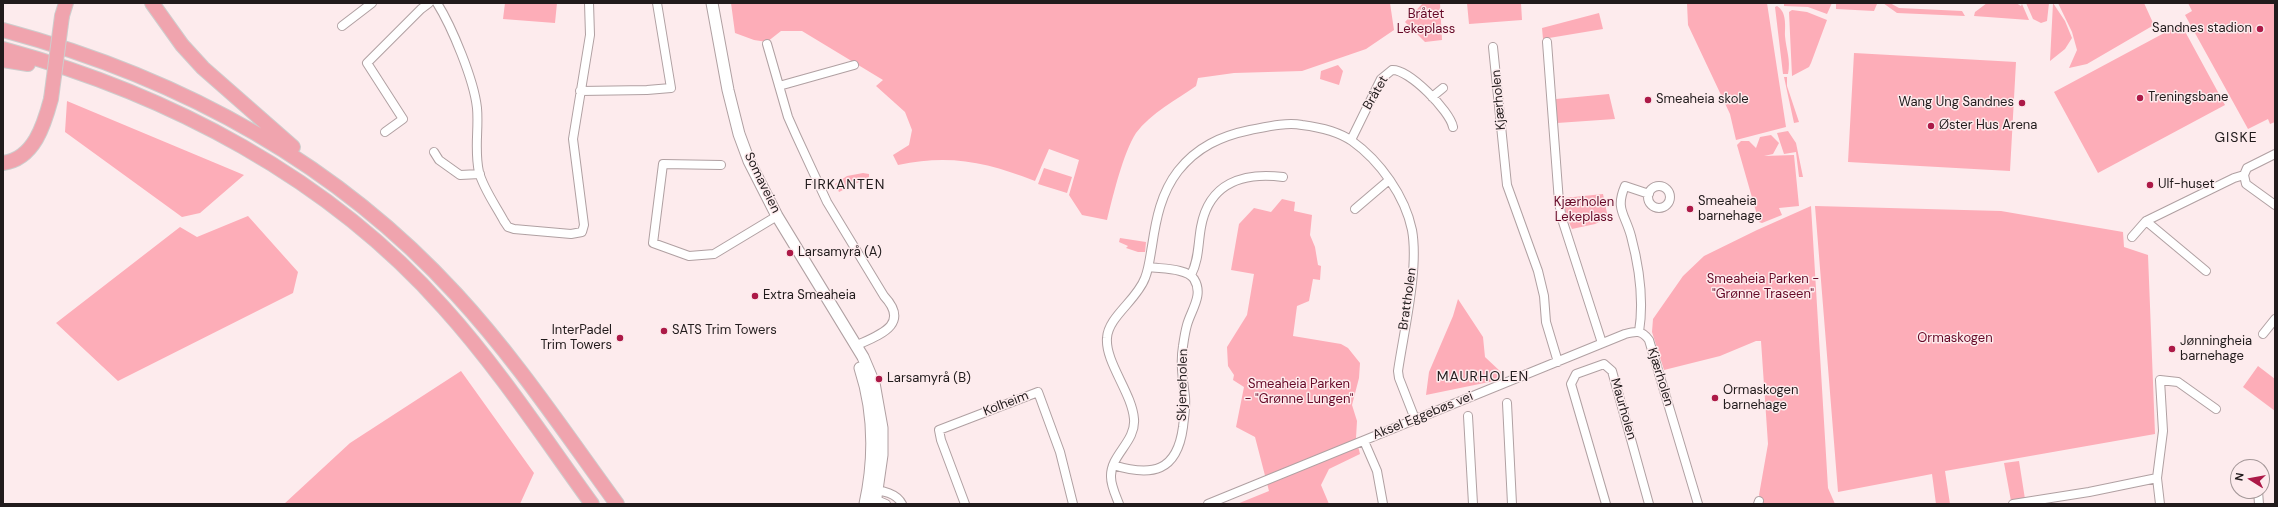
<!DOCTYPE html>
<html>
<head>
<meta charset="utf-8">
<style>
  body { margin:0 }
  #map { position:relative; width:2278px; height:507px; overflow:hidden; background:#fdebed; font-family:"DM Sans",sans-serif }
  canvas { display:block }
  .frame { position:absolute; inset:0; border:4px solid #211b1c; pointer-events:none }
  .north { position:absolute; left:2230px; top:459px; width:40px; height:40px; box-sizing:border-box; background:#fdebed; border:1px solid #a59899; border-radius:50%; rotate:281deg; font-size:11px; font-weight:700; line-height:16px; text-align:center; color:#211b1c }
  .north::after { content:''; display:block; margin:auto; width:14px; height:18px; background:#ac1947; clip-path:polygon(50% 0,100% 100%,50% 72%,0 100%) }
</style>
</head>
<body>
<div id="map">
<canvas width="2278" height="507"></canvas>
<div class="frame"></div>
<div class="north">N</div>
</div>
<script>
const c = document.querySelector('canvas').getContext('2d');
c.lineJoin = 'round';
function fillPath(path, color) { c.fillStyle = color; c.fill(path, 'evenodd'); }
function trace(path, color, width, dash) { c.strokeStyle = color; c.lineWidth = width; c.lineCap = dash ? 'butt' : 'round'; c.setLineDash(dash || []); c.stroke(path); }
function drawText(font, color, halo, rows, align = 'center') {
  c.font = font + ' "DM Sans",sans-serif'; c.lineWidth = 3; c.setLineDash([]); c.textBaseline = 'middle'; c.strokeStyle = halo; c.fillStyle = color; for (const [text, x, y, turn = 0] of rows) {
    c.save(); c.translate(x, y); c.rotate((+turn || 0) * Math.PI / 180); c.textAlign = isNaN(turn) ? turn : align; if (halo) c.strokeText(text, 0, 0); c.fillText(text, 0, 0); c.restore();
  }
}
const green = new Path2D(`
  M505 3H557L555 23 503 19Z
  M731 3H1390L1394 30 1366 49 1302 71 1234 73 1198 78 1196 86C1176 100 1151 113 1136 133 1123 153 1113 196 1107 220L1082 215 1069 195 1079 160 1049 149 1035 181C986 162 950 154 898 165L893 155 909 145 912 130 905 112 876 86 883 80 802 31H781L767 42 754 40 735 33Z
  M1423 3H1440L1442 40 1425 42 1405 22Z
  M1467 3H1521L1522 20 1469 24Z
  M1687 3H1767L1786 127 1736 140 1730 114 1688 25Z
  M1784 3H1832L1827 14 1808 7 1784 6Z
  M1836 3H1876L1877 4 1874 11 1836 9Z
  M1883 3H1890L1899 8 1962 11 1965 16 1897 13Z
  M1987 3H2016L2021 6 2022 4 2029 20 1974 16 1975 12Z
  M2026 3H2049L2047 21 2041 23 2033 19Z
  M2053 3 2065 21 2072 38 2065 49 2050 61Z
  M2058 3H2144L2154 25 2087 64 2069 68 2077 50 2072 32Z
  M2188 3H2275V122L2270 124 2268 119 2248 129 2185 15 2192 11Z
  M1777 6C1787 12 1785 26 1785 36 1786 49 1791 60 1788 74H1783L1775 7Z
  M1792 10 1807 12 1827 20 1811 63 1809 67 1792 76 1789 12Z
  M1599 13 1603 29 1543 39 1542 28Z
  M2181 24 2225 105 2098 173 2054 92Z
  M1854 53 2016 62 2010 171 1848 162Z
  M1338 65 1343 71 1339 85 1320 79 1321 71Z
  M1784 77H1787V86L1799 122 1794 123Z
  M1609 94 1615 119 1557 123 1556 99Z
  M67 101 244 175 200 213 182 217 65 132Z
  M1788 131 1796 143 1803 177H1799L1796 152 1784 154 1777 133Z
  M1771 135 1779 143 1773 154 1764 156 1794 155 1799 206 1779 208 1782 215 1762 223 1759 222 1737 145 1741 141H1749L1756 148 1760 137Z
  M1044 168 1072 177 1067 193 1038 184Z
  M863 173 869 174V177L839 192 835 184 847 176Z
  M1603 194 1608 218 1595 224 1572 229 1566 216 1564 198Z
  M1282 199 1295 202 1294 211 1312 215 1310 235 1315 247 1318 265 1321 266 1320 280 1313 279 1309 301 1297 306 1293 336 1341 344 1348 348 1360 363 1359 378 1352 405 1357 421 1356 438 1360 454 1329 469 1321 485 1329 504H1237L1269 491 1255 437 1236 427 1244 387 1233 380 1234 375 1228 366 1227 347 1247 315 1254 274 1231 270 1239 224 1254 208 1271 212Z
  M1811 206 1828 488 1835 504H1763L1759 495 1768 444 1761 341H1756L1720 356 1664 370 1652 332 1653 319 1683 276 1704 256 1757 230Z
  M1815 206 2001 211 2123 232 2124 247 2148 255 2155 434 1945 471 1950 504H1936L1932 474 1838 492Z
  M248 216 298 272 293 293 118 381 56 323 180 227 197 237Z
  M1120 238 1146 242 1145 252H1138L1126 248 1128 246 1119 242Z
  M1458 299 1483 337 1485 357 1502 373 1494 381 1426 395 1429 372 1453 316Z
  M2258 366 2275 379V411L2243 387Z
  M461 371 534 473 520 504H284L350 443Z
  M2019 461 2025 499 2011 501 2004 463Z`);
const minor = new Path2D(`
  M437 3C452 27 474 80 477 108 479 129 474 150 479 172 483 188 496 206 504 221L508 227 514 229 571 234 582 232 584 225 573 139 590 35 589 3
  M342 26 372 3
  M1547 42 1559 202 1562 219 1602 343
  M767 44 788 117 796 135 827 202 884 296C911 325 879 335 855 346
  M1493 47 1507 185 1538 271 1544 296 1546 322 1558 362
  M779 86 854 65
  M580 91 647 90 671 88 657 3
  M1432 97 1443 88
  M385 132 403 119 367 63 421 9 429 3
  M1351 140 1381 79 1392 70C1409 69 1450 111 1453 127
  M434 152 439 160 460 175 480 174
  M721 165 663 164 653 243 689 256 714 254 777 216
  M2244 175 2246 184 2275 205
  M2244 175 2247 168 2275 154
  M1648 197a11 11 0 1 1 22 0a11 11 0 1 1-22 0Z
  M1355 209 1389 180
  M2146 221 2206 271
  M2132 237 2146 221 2234 178 2244 175
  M1191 275C1199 260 1198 243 1201 227 1209 183 1243 172 1283 177
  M1639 332C1644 301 1639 266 1631 236 1625 214 1615 209 1625 186L1649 194
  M2263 334 2275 319
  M1507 403 1512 504
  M1468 416 1473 504
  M1364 441 1377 471 1383 504
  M1113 465C1152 477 1177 472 1183 427 1184 417 1186 407 1185 397 1183 379 1180 364 1183 346 1184 339 1185 332 1187 325 1191 310 1204 295 1194 279 1187 268 1161 269 1149 267
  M2258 491 2259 504
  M872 492C882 489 897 494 902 504
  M872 498 886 504
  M965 504 941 440 939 430 1038 392 1060 452 1073 504
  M1119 504C1116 496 1111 486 1111 477 1110 455 1136 442 1134 419 1132 393 1105 362 1107 338 1108 317 1137 300 1145 278 1149 268 1150 257 1152 246 1156 219 1161 193 1178 171 1197 147 1221 136 1250 130 1266 127 1286 122 1302 125 1318 127 1339 132 1352 141 1380 161 1405 196 1412 230 1419 269 1404 330 1398 371L1399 378 1415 419
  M1208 504 1625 334C1636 331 1642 330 1649 340L1698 504
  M1606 504 1571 384 1576 374 1604 364 1612 371 1649 504
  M1758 504 1759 501
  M2013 504 2089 492 2157 478
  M2160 504 2157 478 2163 431 2160 380 2178 382 2216 409`);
const secondary = new Path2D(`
  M712 3 728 90 739 134 749 161 777 216 863 357 874 383 882 428V455L875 504
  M860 368C875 414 875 458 865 504`);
const motorway = new Path2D(`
  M152 3 182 45 203 68 293 147
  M62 16 66 3
  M3 30C178 77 333 160 456 294 516 359 565 433 617 504
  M3 49C169 94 329 178 444 308 499 369 544 438 592 504
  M3 60 28 64
  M3 163C34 159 44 125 51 99`);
const motorwayBridge = new Path2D(`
  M51 99 62 16`);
const markers = [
  [2260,29,4,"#ac1947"],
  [2140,98,4,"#ac1947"],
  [1648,100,4,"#ac1947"],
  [2022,103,4,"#ac1947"],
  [1931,126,4,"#ac1947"],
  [2150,185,4,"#ac1947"],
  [1690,209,4,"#ac1947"],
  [790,253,4,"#ac1947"],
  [755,296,4,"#ac1947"],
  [664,331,4,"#ac1947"],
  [620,338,4,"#ac1947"],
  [2172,349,4,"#ac1947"],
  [879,379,4,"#ac1947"],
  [1715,398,4,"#ac1947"]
];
const parkNames = [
  ["Bråtet",1426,15],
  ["Lekeplass",1426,30],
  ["Kjærholen",1584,203],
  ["Lekeplass",1584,218],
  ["Smeaheia Parken -",1763,280],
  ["\"Grønne Traseen\"",1763,295],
  ["Ormaskogen",1955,339],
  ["Smeaheia Parken",1299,385],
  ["- \"Grønne Lungen\"",1299,400]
];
const poiNames = [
  ["Sandnes stadion",2252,29,"right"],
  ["Treningsbane",2148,98],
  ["Smeaheia skole",1656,100],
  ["Wang Ung Sandnes",2014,103,"right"],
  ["Øster Hus Arena",1939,126],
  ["Ulf-huset",2158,185],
  ["Smeaheia",1698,202],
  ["barnehage",1698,217],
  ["Larsamyrå (A)",798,253],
  ["Extra Smeaheia",763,296],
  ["InterPadel",612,331,"right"],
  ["Trim Towers",612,346,"right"],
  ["SATS Trim Towers",672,331],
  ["Jønningheia",2180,342],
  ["barnehage",2180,357],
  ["Larsamyrå (B)",887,379],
  ["Ormaskogen",1723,391],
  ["barnehage",1723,406]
];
const streetNames = [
  ["Bråtet",1376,93,-60],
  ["Kjærholen",1499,100,-95],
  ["Somaveien",762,183,64],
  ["Brattholen",1408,299,-82],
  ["Kjærholen",1660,377,73],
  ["Skjeneholen",1183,385,-89],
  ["Kolheim",1006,404,-21],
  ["Maurholen",1623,409,74],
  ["Aksel Eggebøs vei",1423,416,-22]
];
const neighbourhoodNames = [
  ["GISKE",2236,138],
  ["FIRKANTEN",845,185],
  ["MAURHOLEN",1483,377]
];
fillPath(green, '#fdadb8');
trace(minor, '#b0a0a2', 10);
trace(secondary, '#b0a0a2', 13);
trace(motorway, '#cecdcd', 16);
trace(minor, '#fff', 8);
trace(secondary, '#fff', 11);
trace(motorway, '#f0a4ae', 14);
trace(motorwayBridge, '#cecdcd', 16, []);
trace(motorwayBridge, '#f0a4ae', 14);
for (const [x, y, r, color] of markers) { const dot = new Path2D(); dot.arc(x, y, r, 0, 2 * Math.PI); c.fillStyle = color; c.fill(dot); trace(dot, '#fdebed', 1.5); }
drawText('13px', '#650826', '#fdebed', parkNames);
drawText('13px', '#211b1c', '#fdebed', poiNames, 'left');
drawText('13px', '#211b1c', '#fdebed', streetNames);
c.letterSpacing = '1px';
drawText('14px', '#211b1c', '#fdebed', neighbourhoodNames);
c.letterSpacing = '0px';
</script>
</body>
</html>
